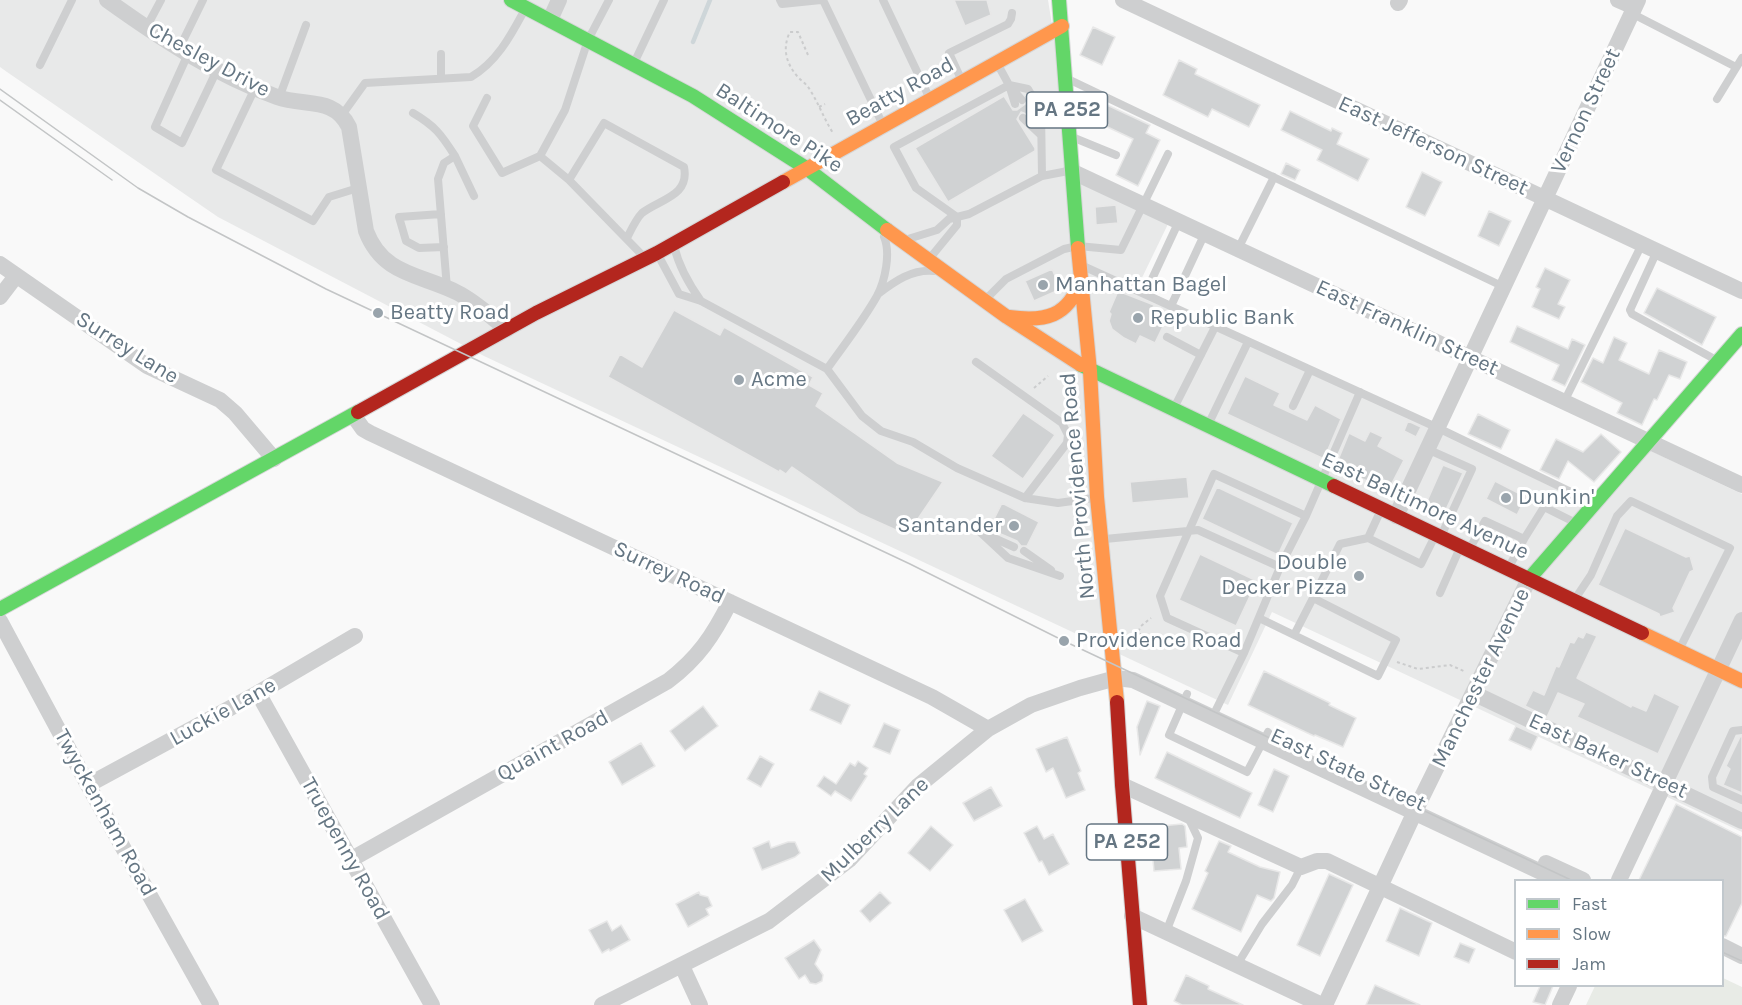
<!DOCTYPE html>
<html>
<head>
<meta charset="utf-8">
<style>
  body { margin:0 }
  #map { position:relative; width:1742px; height:1005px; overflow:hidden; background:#f9f9f9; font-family:Karla,sans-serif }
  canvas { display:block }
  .legend { position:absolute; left:1514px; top:879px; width:210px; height:108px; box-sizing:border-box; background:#fff; border:2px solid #c1c8cd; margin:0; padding:8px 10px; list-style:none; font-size:18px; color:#657683 }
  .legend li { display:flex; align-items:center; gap:12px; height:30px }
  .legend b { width:30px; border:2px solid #c1c8cd }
</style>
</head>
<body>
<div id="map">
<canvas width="1742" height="1005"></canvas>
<ul class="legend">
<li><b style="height:8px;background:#63d668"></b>Fast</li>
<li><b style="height:8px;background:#ff974d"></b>Slow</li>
<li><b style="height:8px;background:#b3261e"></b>Jam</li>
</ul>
</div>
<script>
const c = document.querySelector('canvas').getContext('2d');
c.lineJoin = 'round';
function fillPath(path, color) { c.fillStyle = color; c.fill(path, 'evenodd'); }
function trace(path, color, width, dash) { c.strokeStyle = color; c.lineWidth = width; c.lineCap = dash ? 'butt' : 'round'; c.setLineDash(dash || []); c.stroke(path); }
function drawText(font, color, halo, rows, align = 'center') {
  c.font = font + ' Karla,sans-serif'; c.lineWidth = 6; c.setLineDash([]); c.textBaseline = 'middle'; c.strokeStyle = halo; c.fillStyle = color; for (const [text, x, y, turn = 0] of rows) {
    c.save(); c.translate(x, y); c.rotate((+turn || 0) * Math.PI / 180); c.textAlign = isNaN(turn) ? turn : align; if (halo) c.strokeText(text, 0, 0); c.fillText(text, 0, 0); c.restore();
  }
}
const built = new Path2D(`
  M0 0H1048L1077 180 1168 224 1138 286 1598 509 1649 450 1742 494V832L1272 612 1228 705 484 356 218 217 7 72 0 67Z`);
const green = new Path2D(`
  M1723 978 1742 987V1005H1586L1595 986H1722Z`);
const stream = new Path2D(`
  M693 42 710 0`);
const building = new Path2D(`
  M954 0H987L991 15 965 26Z
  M1093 27 1115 37 1102 65 1080 55Z
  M1179 60 1197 69 1195 74 1260 105 1249 127 1212 109 1208 117 1163 95Z
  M1004 96 1013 110H1017L1028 102 1034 112 1029 115 1021 112 1017 119 1035 148V151L948 202 915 148Z
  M1092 98 1150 125 1146 133 1160 140 1138 186 1116 175 1133 139 1084 116Z
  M1290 111 1331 131 1332 128 1342 133 1337 144 1369 159 1358 181 1317 160 1322 150 1281 130Z
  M1286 163 1300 170 1295 180 1281 174Z
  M1422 172 1442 182 1425 216 1406 207Z
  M1116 205 1118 223 1096 225 1095 207Z
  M1489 211 1511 221 1499 246 1478 236Z
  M1545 268 1570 280 1558 304 1565 307 1559 319 1532 307 1540 289 1536 287Z
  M1052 269 1061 289 1034 301 1025 281Z
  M1657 288 1716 317 1702 345 1644 313Z
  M1118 291 1154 305 1151 312 1167 318 1155 343 1140 336 1136 344 1124 338 1112 329 1109 321 1111 314 1109 312Z
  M674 310 720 335 724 327 813 377 809 385 823 393 816 406 897 463 943 482 907 535 860 514 792 467 786 474 780 470 779 472 608 377 620 354 642 367Z
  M1517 326 1568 349 1572 339 1585 345 1565 386 1552 380 1559 365 1510 342Z
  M1614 337 1627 343 1619 360 1649 374 1659 350 1687 362 1680 379 1669 375 1657 400 1654 399 1642 425 1617 413 1622 403 1581 382 1593 358 1603 363Z
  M1245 376 1280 393 1274 405 1307 420 1315 405 1341 419 1324 459 1227 414Z
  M1023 413 1055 435 1023 479 991 456Z
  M1478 414 1510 430 1501 449 1468 434Z
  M1408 421 1421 427 1416 437 1404 431Z
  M1370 431 1383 437 1378 446 1404 460 1388 491 1350 473 1353 467 1338 460 1349 433 1365 441Z
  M1601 434 1621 452 1594 482 1568 461 1559 479 1540 470 1556 439 1583 452Z
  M1443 465 1463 473 1443 516 1424 508Z
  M1187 477 1189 498 1132 503 1130 482Z
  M1495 481 1526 497 1517 515 1486 499Z
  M1217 487 1293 523 1278 555 1202 519Z
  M1002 503 1039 522 1027 546H1021L1017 541 989 529Z
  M1625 528 1686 557 1690 556 1694 570 1690 572 1673 608 1675 612 1660 617 1659 614 1598 585Z
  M1200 554 1257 581 1236 626 1179 600Z
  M1586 632 1597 636 1577 678 1631 707 1632 705 1646 711 1654 693 1680 706 1658 754 1577 717 1584 704 1558 693 1547 717 1525 706 1533 690 1544 695 1556 666 1559 667 1570 642 1574 643 1578 636 1583 638Z
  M1264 671 1330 703 1329 705 1356 718 1343 747 1315 735 1314 736 1248 705Z
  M819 691 850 705 841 724 810 710Z
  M1147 701 1160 706 1140 755 1137 727Z
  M703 706 718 726 685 751 670 731Z
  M884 723 900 730 890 754 873 747Z
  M1516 726 1538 736 1531 750 1509 740Z
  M1742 736V793L1723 785 1730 769 1726 766 1740 737Z
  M1067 737 1081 771 1078 773 1085 790 1066 798 1053 768 1046 772 1036 749Z
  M641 743 655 766 622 785 609 762Z
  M1167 752 1252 793 1240 818 1155 778Z
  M760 756 774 764 761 787 747 779Z
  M858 761 868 768 864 774 867 776 851 801 835 791 831 796 817 786 824 776 836 784 850 763 855 766Z
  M1274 769 1289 776 1273 812 1258 805Z
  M991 787 1002 806 974 821 963 803Z
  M1676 804 1742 837V903L1726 936H1722V880H1639Z
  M1182 824 1185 826 1187 847 1179 848 1181 869 1154 871 1150 827Z
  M931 826 953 845 930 871 908 853Z
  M1037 826 1044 839 1053 834 1069 864 1049 875 1042 861 1039 862 1024 833Z
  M769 841 771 848 788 842H795L800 853 795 857 762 870 753 848Z
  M1219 841 1231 846 1228 852 1260 867 1280 872 1274 898 1271 901 1257 895 1241 932 1192 909 1208 873 1205 871Z
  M1329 874 1353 885 1320 956 1297 945Z
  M699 892 700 895 708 897 712 906 706 909 709 915 688 927 676 904Z
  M880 892 891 903 870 922 860 911Z
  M1025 899 1043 931 1022 942 1004 910Z
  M1400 908 1432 923 1419 956 1386 941Z
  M607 921 612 931 621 925 630 940 610 951 609 949 602 953 589 930Z
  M814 940 821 950 815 964 823 975 822 981 816 984 810 983 805 975 799 979 785 958Z
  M1460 943 1475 949 1469 963 1454 957Z
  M1186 975 1209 986 1208 989 1243 1005H1182L1174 1001Z
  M1375 985 1420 1005H1366Z
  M1540 986H1553L1545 1005 1533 1002Z`);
const path = new Path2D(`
  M808 55 798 32H790C782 48 786 63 797 76 801 81 807 84 810 90 819 104 824 119 833 133
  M819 107 825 104
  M1034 388 1048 376
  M1138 633 1145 636
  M1133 642 1141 626 1151 618
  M1397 662 1418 669 1450 665 1466 672`);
const lane = new Path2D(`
  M780 0 782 4 821 0
  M823 0 883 125
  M883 0 930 99
  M1631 13 1736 67
  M146 28 161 0
  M179 49 203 0
  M188 54 155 127 182 143 217 70
  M635 61 664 0
  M997 63 1009 85 1022 100
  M40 65 72 0
  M441 78V54
  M1068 79 1504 287
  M962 81 949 53 1008 24 1011 19 1012 13
  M255 88 216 170 313 221 329 197 358 188
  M1010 88 1015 104
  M279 98 306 25
  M487 98 473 126 502 173 540 156 569 180
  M1717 99 1742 58
  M413 113C435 126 441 134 455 156
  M342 115 365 83 471 77C497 62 511 35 524 11
  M1023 118 1041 135
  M1072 137 1116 155
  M540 156 565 110 588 40 609 0
  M441 214 399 217 406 241 419 248 444 247
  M957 217 916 188 894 147 1009 85 1028 89 1041 111 1042 176
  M627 238C631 230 636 219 642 213 660 199 690 196 684 167L604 123 569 180 645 258
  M908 239 937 230 949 219 969 214 1042 176 1068 171
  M674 246C679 267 688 283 701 301
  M1238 249 1274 177
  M1657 251 1630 310 1632 314 1718 361
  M657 253 679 294 701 301 827 369 862 416 881 431 913 442 957 468 1025 498 1058 503 1094 498
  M930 258 957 225V217
  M1083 266 1438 428 1594 503
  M447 288 438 179 444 163 455 156 474 196
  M878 294C895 281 912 269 934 271
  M1145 294 1179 221
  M986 299 1006 279 1064 249 1078 246 1121 250 1168 154
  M1171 306 1205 233
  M1167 337 1201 355
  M976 362 1062 423 1068 435 1067 443 1025 498
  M827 369C844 345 863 321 877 296 885 281 891 253 884 237
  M1564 402 1642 244
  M1175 406 1215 327
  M1293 406 1310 370
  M1208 425 1248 342
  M1427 449 1472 469 1442 534
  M979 531 1008 558 1060 576
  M987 535 1014 547
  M1368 538 1421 564 1434 538
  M1105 539 1198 530 1280 567 1244 653 1212 718
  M1470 548 1485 521 1524 539 1544 507 1576 523
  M1024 551 1051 570
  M1280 567 1306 516 1360 392
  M1509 567 1524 539
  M1440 593 1459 550
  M1313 598 1294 635 1378 676 1396 640 1313 598 1340 544 1368 538 1380 512
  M1575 599 1591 575 1617 516 1631 501 1730 548 1680 648
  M1259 618 1294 635
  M1244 653 1167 618 1160 596 1214 474 1306 516
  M1187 694 1169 735 1247 772 1268 732
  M1742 730 1733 731 1712 777 1713 787 1742 800
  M1166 932 1186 881 1198 838 1188 817
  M1237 965 1262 924 1292 885 1301 867`);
const street = new Path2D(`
  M107 0C160 38 216 75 277 97 305 107 334 96 349 127L366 231C383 276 421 274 458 293 476 302 491 317 507 329
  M1123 0 1742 291
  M1618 0 1634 7
  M1398 3 1400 0
  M550 20 559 0
  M1071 171 1742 485
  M0 264 147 366 220 400 235 413 274 459
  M0 297 16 276
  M353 415 363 429 370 433 932 697 988 729
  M1396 516 1638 0
  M0 621 88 785 211 1005
  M258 693 432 1005
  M1473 693 1742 821
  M88 785 258 693 355 636
  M1122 785 1301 867 1317 861H1327L1516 952
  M350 860 668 681C698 658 713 636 730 602
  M1546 863 1583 880
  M1619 880 1742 620
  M1132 916 1322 1005
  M1722 946 1742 956
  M682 966 700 1005
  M602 1005 769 921 849 860 918 786 988 729 1031 705 1080 688 1116 678 1133 680 1558 880
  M1325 1005 1419 803 1529 579
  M1560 1005 1569 986`);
const fast = new Path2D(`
  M511 0 693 96 806 168 887 230
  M1059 0 1078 248
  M1081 365 1334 486
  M1529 579 1742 334
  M0 609 358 412`);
const slow = new Path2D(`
  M783 182 1062 26
  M887 230 1007 317 1081 365
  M1078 248 1090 371 1097 497 1117 702
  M1009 317C1045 322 1068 317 1081 280
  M1642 633 1742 681`);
const jam = new Path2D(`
  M358 412 536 313 657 253 783 182
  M1334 486 1642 633
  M1117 702 1122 785 1140 1005`);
const tram = new Path2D(`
  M0 89 138 188 188 217 326 289 910 564 1064 641 1571 880
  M0 100 112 180
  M1722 952 1742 961`);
const markers = [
  [1043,285,6,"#99a4ac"],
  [378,313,6,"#99a4ac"],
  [1138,318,6,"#99a4ac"],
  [739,380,6,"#99a4ac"],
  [1506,498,6,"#99a4ac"],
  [1014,526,6,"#99a4ac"],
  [1359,576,6,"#99a4ac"],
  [1064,641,6,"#99a4ac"]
];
const shields = [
  [1067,110,81],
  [1127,842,81]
];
const shieldNames = [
  ["PA 252",1067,110],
  ["PA 252",1127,842]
];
const streetNames = [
  ["Chesley Drive",209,60,28],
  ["Beatty Road",900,92,-29],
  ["Vernon Street",1586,111,-65],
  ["Baltimore Pike",779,128,33],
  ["East Jefferson Street",1433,146,25],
  ["East Franklin Street",1407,328,25],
  ["Surrey Lane",127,348,32],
  ["North Providence Road",1078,486,-95],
  ["East Baltimore Avenue",1425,506,25],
  ["Surrey Road",669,573,25],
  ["Manchester Avenue",1481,678,-64],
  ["Luckie Lane",223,712,-29],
  ["Quaint Road",553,746,-29],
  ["East Baker Street",1608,756,25],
  ["East State Street",1348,770,25],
  ["Twyckenham Road",105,813,61],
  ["Mulberry Lane",875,830,-44],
  ["Truepenny Road",345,849,61]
];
const poiNames = [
  ["Manhattan Bagel",1055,285],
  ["Beatty Road",390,313],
  ["Republic Bank",1150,318],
  ["Acme",751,380],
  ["Dunkin'",1518,498],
  ["Santander",1002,526,"right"],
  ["Double",1347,563,"right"],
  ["Decker Pizza",1347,588,"right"],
  ["Providence Road",1076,641]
];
fillPath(built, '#e8e9e9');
fillPath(green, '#e8ebe6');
trace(stream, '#ced6d9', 4.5);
fillPath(building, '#d0d2d3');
trace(building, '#e8e8e8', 1.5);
trace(fast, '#d5d6d7', 16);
trace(slow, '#d5d6d7', 16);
trace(jam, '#d5d6d7', 16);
trace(path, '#cbcccd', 2, [3, 3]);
trace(lane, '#cecfd0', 8);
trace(street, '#cecfd0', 16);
trace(fast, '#63d668', 14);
trace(slow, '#ff974d', 14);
trace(jam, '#b3261e', 14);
trace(tram, '#c3c5c6', 1.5);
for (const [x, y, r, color] of markers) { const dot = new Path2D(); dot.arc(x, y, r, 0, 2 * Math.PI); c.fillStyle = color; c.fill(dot); trace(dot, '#fff', 2); }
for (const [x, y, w] of shields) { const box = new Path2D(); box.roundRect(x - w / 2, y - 18, w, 36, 4.5); c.fillStyle = '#fff'; c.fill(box); trace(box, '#657683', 1.5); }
drawText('bold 21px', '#657683', null, shieldNames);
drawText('22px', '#657683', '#fff', streetNames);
drawText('22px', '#657683', '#fff', poiNames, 'left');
</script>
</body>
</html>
